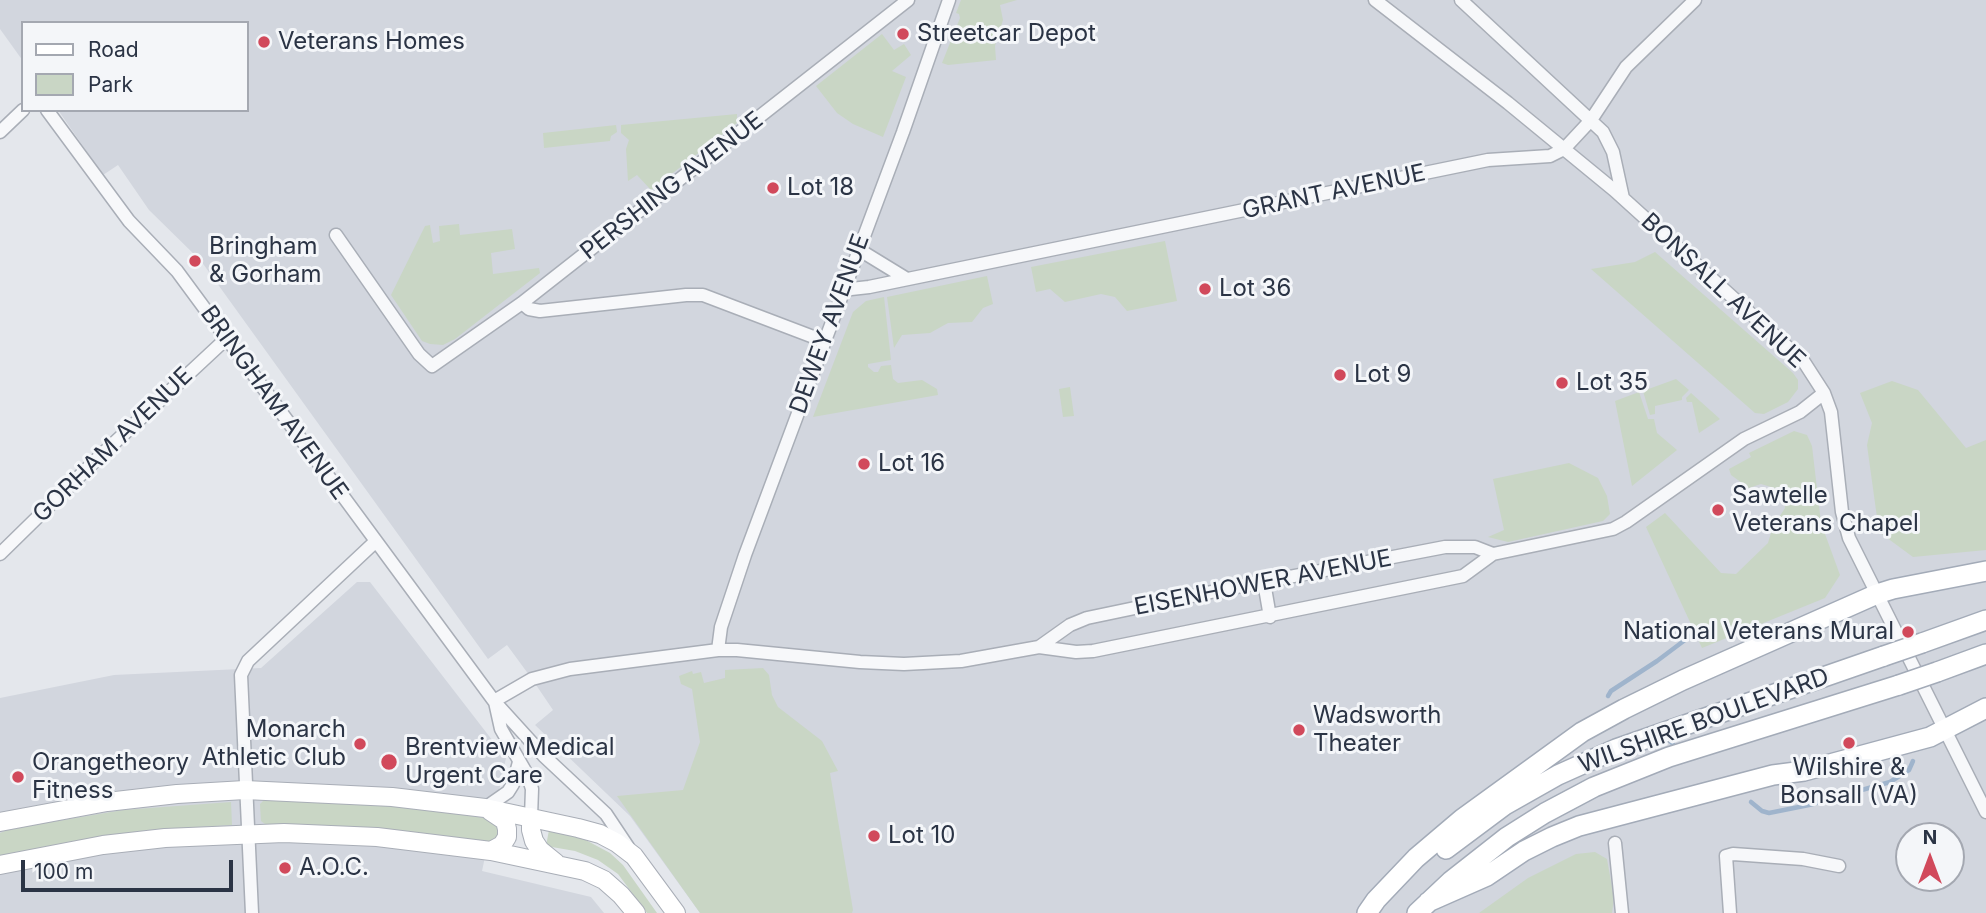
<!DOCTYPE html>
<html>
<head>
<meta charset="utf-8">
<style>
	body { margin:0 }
	#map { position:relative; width:1986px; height:913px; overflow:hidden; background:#e4e7ec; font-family:Inter,sans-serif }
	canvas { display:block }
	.legend { position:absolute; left:21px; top:21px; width:228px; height:91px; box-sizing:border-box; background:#f4f6f9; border:2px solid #a4a8b1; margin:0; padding:9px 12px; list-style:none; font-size:21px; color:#2b3445 }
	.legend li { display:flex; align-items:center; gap:14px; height:35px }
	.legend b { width:35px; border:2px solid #a4a8b1 }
	.north { position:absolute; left:1895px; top:822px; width:70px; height:70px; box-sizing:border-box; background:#f4f6f9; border:2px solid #a4a8b1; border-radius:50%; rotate:0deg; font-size:19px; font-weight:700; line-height:28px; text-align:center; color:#2b3445 }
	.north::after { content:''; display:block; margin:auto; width:24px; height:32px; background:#d1495b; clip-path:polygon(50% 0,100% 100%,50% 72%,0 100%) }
	.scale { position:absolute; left:21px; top:860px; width:212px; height:32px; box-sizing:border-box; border:4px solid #2b3445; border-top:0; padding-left:9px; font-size:21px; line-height:24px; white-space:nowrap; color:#2b3445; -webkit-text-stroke:5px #f4f6f9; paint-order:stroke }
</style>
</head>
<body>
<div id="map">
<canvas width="1986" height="913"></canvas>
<ul class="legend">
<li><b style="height:9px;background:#fff"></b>Road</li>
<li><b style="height:19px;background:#c9d6c5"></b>Park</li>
</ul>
<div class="north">N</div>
<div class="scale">100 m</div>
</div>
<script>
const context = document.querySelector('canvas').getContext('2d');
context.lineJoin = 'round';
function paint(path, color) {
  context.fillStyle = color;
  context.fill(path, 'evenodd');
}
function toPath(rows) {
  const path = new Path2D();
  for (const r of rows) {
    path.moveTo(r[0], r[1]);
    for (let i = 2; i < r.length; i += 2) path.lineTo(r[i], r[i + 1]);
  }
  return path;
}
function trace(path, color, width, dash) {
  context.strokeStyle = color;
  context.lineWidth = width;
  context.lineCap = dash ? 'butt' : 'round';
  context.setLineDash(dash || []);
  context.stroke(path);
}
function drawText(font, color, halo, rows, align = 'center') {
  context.font = font + ' Inter,sans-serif';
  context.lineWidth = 6;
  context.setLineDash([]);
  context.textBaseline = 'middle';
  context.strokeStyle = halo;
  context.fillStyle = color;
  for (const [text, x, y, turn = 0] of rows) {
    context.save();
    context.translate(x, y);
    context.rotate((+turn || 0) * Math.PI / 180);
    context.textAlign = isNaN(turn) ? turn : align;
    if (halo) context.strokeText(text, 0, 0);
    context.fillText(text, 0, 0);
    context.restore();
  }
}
paint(toPath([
	[0,0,1986,0,1986,913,700,913,630,816,535,725,553,710,532,679,507,645,488,659,201,261,149,210,118,165,103,175,58,110,247,110,247,23,23,23,23,61,0,29],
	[1909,836,1951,836,1951,878,1909,878],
	[357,582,370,582,506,758,482,871,591,897,604,913,0,913,0,698,114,675,261,668]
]), '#d2d6de');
paint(toPath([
	[961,0,1017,0,1000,5,1003,20,995,46,996,60,948,65,942,63,960,18,959,14,956,13],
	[882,34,894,50,904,44,911,55,892,71,906,77,883,137,853,124,837,113,816,86],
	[737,114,737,123,651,190,637,175,628,181,626,149,629,140,621,133,621,125],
	[616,125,617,132,611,136,610,141,544,148,543,133],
	[459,224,460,235,512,229,515,249,491,253,493,274,539,268,540,273,455,339,443,345,430,344,422,341,391,295,425,226,430,225,433,243,440,241,439,226],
	[1165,241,1177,301,1127,311,1115,297,1101,294,1065,302,1050,289,1036,292,1031,267],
	[1655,252,1793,373,1798,380,1798,389,1788,402,1764,414,1755,413,1591,269,1635,262],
	[987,276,993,304,983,308,972,322,948,323,930,333,902,335,894,348,887,297],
	[884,297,891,360,868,364,868,367,874,372,878,372,881,366,891,365,893,379,898,383,922,380,937,389,938,395,813,417,853,312,866,301],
	[1676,379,1689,390,1682,397,1682,400,1655,406,1655,414,1650,415,1643,391],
	[1892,381,1918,390,1966,448,1986,440,1986,550,1913,557,1879,532,1867,445,1872,423,1860,393],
	[1070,387,1074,416,1063,417,1059,389],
	[1639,392,1648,419,1654,419,1657,433,1677,450,1632,486,1615,401],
	[1691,393,1720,419,1699,433,1692,402,1687,402,1686,398],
	[1794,431,1807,435,1812,446,1821,523,1840,575,1825,598,1702,648,1646,527,1665,513,1721,573,1736,574,1768,543,1773,526,1770,523,1778,519,1785,508,1784,497,1778,489,1761,484,1749,488,1731,475,1729,469,1751,457,1749,453],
	[1569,463,1598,478,1607,496,1610,514,1603,521,1508,542,1488,537,1504,530,1493,479],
	[763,668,769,675,772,695,778,707,822,741,838,771,830,773,853,910,852,913,700,913,617,796,683,790,700,742,692,689,681,684,679,676,692,671,693,674,701,672,704,683,725,678,725,670],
	[264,800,335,802,415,808,492,819,497,821,502,834,491,844,393,830,265,824,261,821,260,804],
	[231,802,232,825,148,830,99,837,0,856,0,833,10,829,123,810],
	[549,830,582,838,610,853,623,865,657,913,647,913,618,874,598,860,575,851,546,846],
	[1595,852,1607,859,1614,898,1612,913,1479,913,1528,878,1576,854]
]), '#c9d6c5');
trace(toPath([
	[1608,696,1611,691,1657,661,1693,634],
	[1670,741,1673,744],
	[1751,802,1762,811,1769,813,1809,805,1890,782,1909,770,1913,761]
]), '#9fb4cc', 4.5);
const minor = toPath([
	[1375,0,1508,103,1614,190,1804,362,1824,393,1831,412,1842,512,1849,538,1986,812],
	[1461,0,1603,132,1613,152,1623,198],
	[47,110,129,221,177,271,494,701,544,756,606,814,628,847],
	[0,132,23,110],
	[336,235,419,354,432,366,522,303,908,0],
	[858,249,907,279],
	[842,290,869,287,1488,160,1550,156,1564,149,1591,120,1626,67,1695,0],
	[522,303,529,309,540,311,686,295,703,295,824,341],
	[0,554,98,458,227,338],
	[1264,582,1270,617],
	[1039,647,1070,625,1087,618,1216,591,1445,547,1475,547,1493,554],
	[718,650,721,627,745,555,903,132,949,0],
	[494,701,532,679,570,669,718,650,737,650,860,662,904,664,961,661,1039,647,1076,652,1093,651,1463,576,1493,554,1613,529,1626,522,1744,439,1800,412,1824,393],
	[495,702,501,729,528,776,532,789,531,817],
	[485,808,508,792,513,784,519,762],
	[1615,843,1622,913],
	[252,913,241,675,248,661,376,541],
	[1730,913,1726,856,1733,854,1803,859,1839,866]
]);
const secondary = toPath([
	[490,811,505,821,507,829,507,837,502,845,491,851],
	[531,817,531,830,534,841,540,850,556,863],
	[0,822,107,802,177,794,245,790,392,797,485,808,578,828,600,834,617,843,634,856,676,913],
	[0,865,103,845,165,838,284,833,377,837,491,851,585,871,604,880,621,895,636,913]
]);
const primary = toPath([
	[1922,643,1986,620],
	[1937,672,1986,654],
	[1446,849,1505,805,1558,775,1616,749,1884,656],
	[1428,902,1487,876,1524,851,1552,837,1579,826,1773,775,1804,771,1930,737,1986,708],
	[1367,913,1376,900,1416,858,1462,819,1582,732,1624,709,1683,680,1877,594,1893,589,1986,571],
	[1417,913,1451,881,1507,837,1545,813,1594,787,1669,757,1899,685]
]);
trace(minor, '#a9aeb7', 15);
trace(secondary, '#a9aeb7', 20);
trace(primary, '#a3abb8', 22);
trace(minor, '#f7f8fa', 12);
trace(secondary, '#fff', 18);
trace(primary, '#fff', 19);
const primaryBridge = toPath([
	[1884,656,1922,643],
	[1899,685,1937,672]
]);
trace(primaryBridge, '#a3abb8', 22, []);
trace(primaryBridge, '#fff', 19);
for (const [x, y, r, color] of [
	[903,34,7,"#d1495b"],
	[264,42,7,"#d1495b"],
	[773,188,7,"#d1495b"],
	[195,261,7,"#d1495b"],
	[1205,289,7,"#d1495b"],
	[1340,375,7,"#d1495b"],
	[1562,383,7,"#d1495b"],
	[864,464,7,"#d1495b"],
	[1718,510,7,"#d1495b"],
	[1908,632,7,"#d1495b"],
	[1299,730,7,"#d1495b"],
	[1849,743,7,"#d1495b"],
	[360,744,7,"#d1495b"],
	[389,762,9,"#d1495b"],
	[18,777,7,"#d1495b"],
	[874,836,7,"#d1495b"],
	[285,868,7,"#d1495b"]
]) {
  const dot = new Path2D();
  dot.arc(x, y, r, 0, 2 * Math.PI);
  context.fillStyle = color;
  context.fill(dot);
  trace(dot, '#f4f6f9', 2.5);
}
drawText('24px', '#2b3445', '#f4f6f9', [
	["Streetcar Depot",917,34],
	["Veterans Homes",278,42],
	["Lot 18",787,188],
	["Bringham",209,247],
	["& Gorham",209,275],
	["Lot 36",1219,289],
	["Lot 9",1354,375],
	["Lot 35",1576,383],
	["Lot 16",878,464],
	["Sawtelle",1732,496],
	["Veterans Chapel",1732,524],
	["National Veterans Mural",1894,632,"right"],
	["Wadsworth",1313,716],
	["Theater",1313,744],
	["Monarch",346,730,"right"],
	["Athletic Club",346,758,"right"],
	["Brentview Medical",405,748],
	["Urgent Care",405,776],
	["Orangetheory",32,763],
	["Fitness",32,791],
	["Wilshire &",1849,768,"center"],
	["Bonsall (VA)",1849,796,"center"],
	["Lot 10",888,836],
	["A.O.C.",299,868]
], 'left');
drawText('24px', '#2b3445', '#f4f6f9', [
	["PERSHING AVENUE",672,186,-38],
	["GRANT AVENUE",1334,192,-12],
	["BONSALL AVENUE",1723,291,43],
	["DEWEY AVENUE",830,324,-70],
	["BRINGHAM AVENUE",274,403,54],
	["GORHAM AVENUE",113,445,-44],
	["EISENHOWER AVENUE",1263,583,-11],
	["WILSHIRE BOULEVARD",1704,721,-20]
]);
</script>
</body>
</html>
